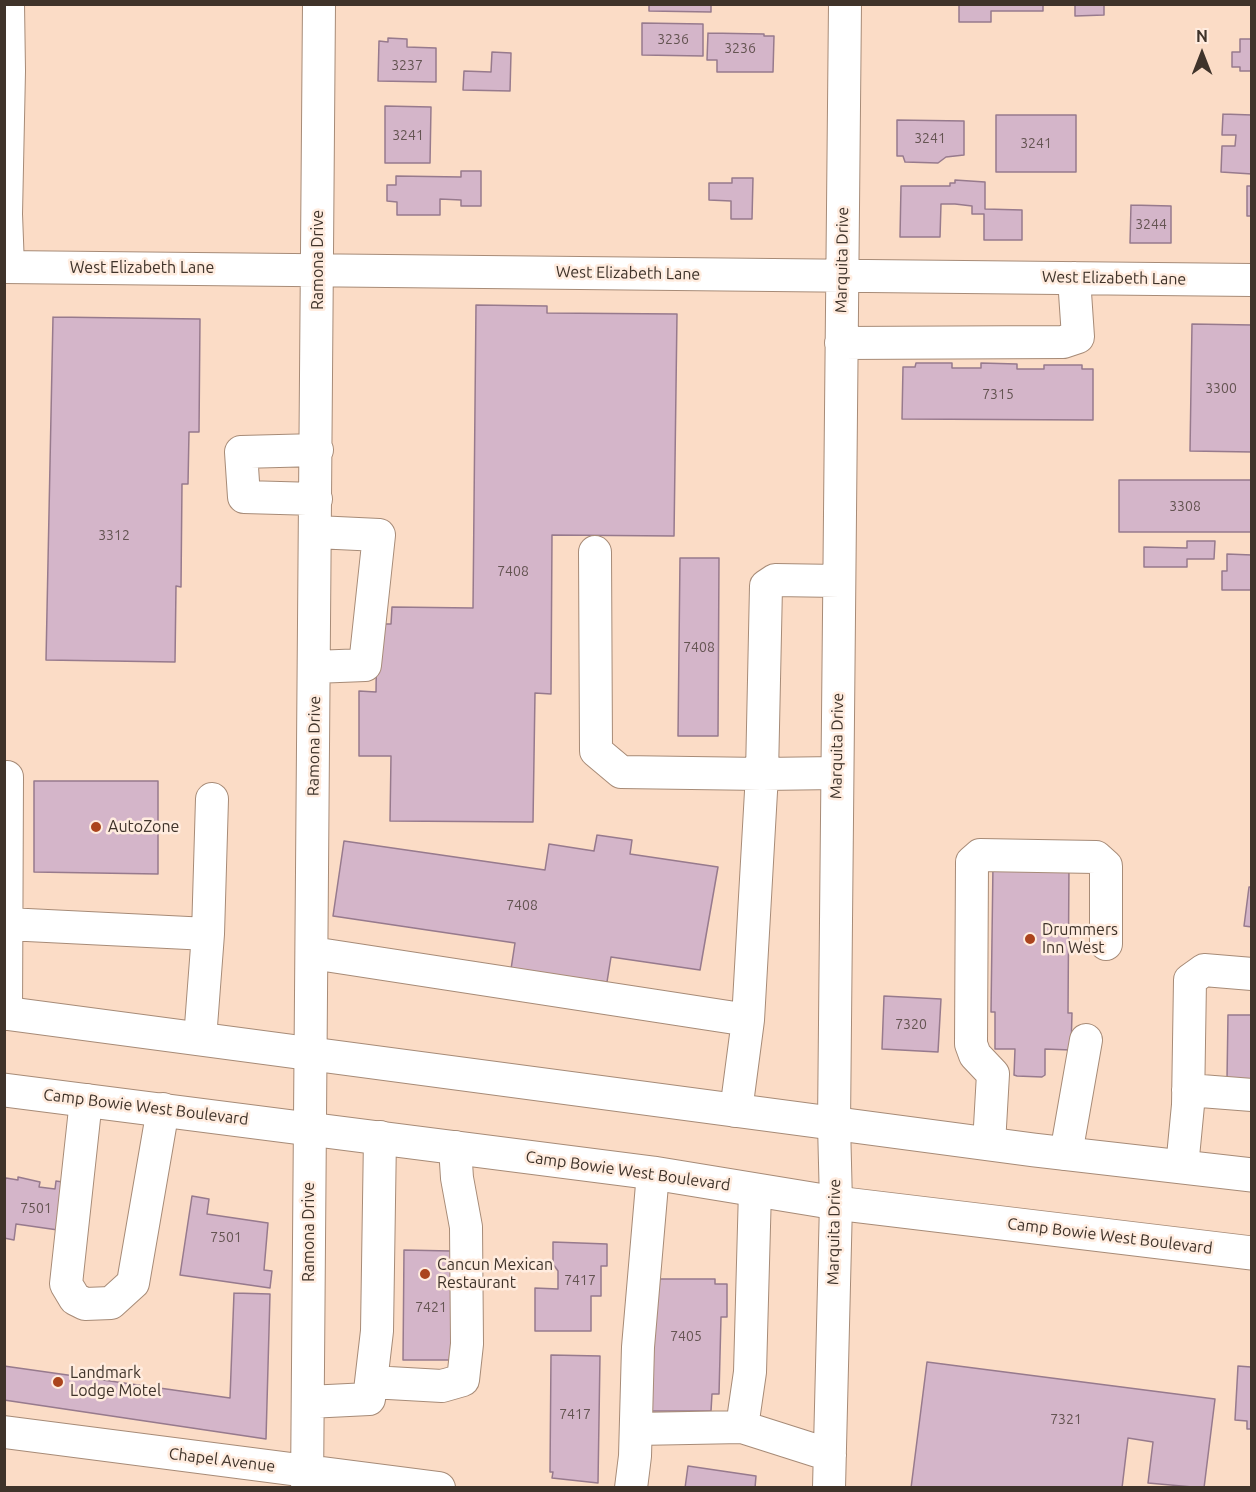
<!DOCTYPE html>
<html>
<head>
<meta charset="utf-8">
<style>
	body { margin:0 }
	#map { position:relative; width:1256px; height:1492px; overflow:hidden; background:#fbdcc6; font-family:Ubuntu,sans-serif }
	canvas { display:block }
	.frame { position:absolute; inset:0; border:6px solid #3f332a; pointer-events:none }
	.north { position:absolute; left:1172px; top:24px; width:60px; height:60px; -webkit-text-stroke:4px #ffecdf; paint-order:stroke; rotate:0deg; font-size:16px; font-weight:700; line-height:24px; text-align:center; color:#3f332a }
	.north::after { content:''; display:block; margin:auto; width:21px; height:27px; background:#3f332a; clip-path:polygon(50% 0,100% 100%,50% 72%,0 100%) }
</style>
</head>
<body>
<div id="map">
<canvas width="1256" height="1492"></canvas>
<div class="frame"></div>
<div class="north">N</div>
</div>
<script>
const context = document.querySelector('canvas').getContext('2d');
context.lineJoin = 'round';
function paint(path, color) {
  context.fillStyle = color;
  context.fill(path, 'evenodd');
}
function toPath(rows) {
  const path = new Path2D();
  for (const r of rows) {
    path.moveTo(r[0], r[1]);
    for (let i = 2; i < r.length; i += 2) path.lineTo(r[i], r[i + 1]);
  }
  return path;
}
function trace(path, color, width, dash) {
  context.strokeStyle = color;
  context.lineWidth = width;
  context.lineCap = dash ? 'butt' : 'round';
  context.setLineDash(dash || []);
  context.stroke(path);
}
function drawText(font, color, halo, rows, align = 'center') {
  context.font = font + ' Ubuntu,sans-serif';
  context.lineWidth = 5;
  context.setLineDash([]);
  context.textBaseline = 'middle';
  context.strokeStyle = halo;
  context.fillStyle = color;
  for (const [text, x, y, turn = 0] of rows) {
    context.save();
    context.translate(x, y);
    context.rotate((+turn || 0) * Math.PI / 180);
    context.textAlign = isNaN(turn) ? turn : align;
    if (halo) context.strokeText(text, 0, 0);
    context.fillText(text, 0, 0);
    context.restore();
  }
}
const building = toPath([
	[649,4,711,4,711,12,649,11,649,4],
	[959,4,1043,4,1043,11,991,11,991,22,959,22,959,4],
	[1075,4,1104,4,1104,15,1075,16,1075,4],
	[642,23,703,24,703,56,642,55,642,23],
	[708,33,764,34,764,36,774,36,773,72,717,72,717,60,707,60,708,33],
	[388,38,407,39,407,47,436,48,436,82,378,81,379,41,388,42,388,38],
	[1240,39,1252,39,1252,71,1240,71,1240,67,1232,67,1232,52,1240,52,1240,39],
	[492,52,511,53,510,91,463,90,464,71,491,72,492,52],
	[385,106,431,107,430,163,385,163,385,106],
	[1223,114,1252,115,1252,174,1221,172,1222,146,1235,146,1236,135,1222,135,1223,114],
	[996,115,1076,115,1076,172,996,172,996,115],
	[897,120,964,121,964,155,946,157,938,163,905,162,903,156,897,156,897,120],
	[461,171,481,171,481,206,461,206,461,200,440,199,440,215,397,215,397,202,387,201,387,185,396,185,396,176,461,177,461,171],
	[732,178,753,178,752,219,731,219,731,201,709,200,709,183,732,183,732,178],
	[955,180,985,182,985,209,1022,210,1022,240,984,240,984,214,972,214,972,206,955,204,941,204,940,237,900,237,901,186,950,186,950,183,955,183,955,180],
	[1247,186,1252,186,1252,216,1247,216,1247,186],
	[1131,205,1171,206,1171,243,1130,243,1131,205],
	[476,305,547,306,547,313,677,314,674,536,552,535,551,694,535,693,533,822,390,821,391,756,359,756,359,691,376,692,377,624,391,624,392,607,473,608,476,305],
	[53,317,200,319,199,432,189,432,188,484,182,484,181,587,176,586,175,662,46,660,53,317],
	[1192,324,1252,325,1252,452,1190,451,1192,324],
	[916,363,952,363,952,368,981,368,981,363,1017,364,1017,369,1044,369,1044,365,1082,365,1082,369,1093,369,1093,420,902,419,903,367,915,367,916,363],
	[1119,480,1252,480,1252,532,1119,532,1119,480],
	[1187,541,1215,541,1214,559,1187,559,1187,567,1144,567,1144,547,1187,548,1187,541],
	[1227,554,1252,555,1252,590,1222,590,1222,571,1227,571,1227,554],
	[680,558,719,558,718,736,678,736,680,558],
	[34,781,158,781,158,874,34,872,34,781],
	[597,835,632,840,630,854,718,867,700,970,611,957,607,982,511,969,515,943,333,916,344,841,545,870,549,844,594,851,597,835],
	[993,864,1069,864,1068,1013,1072,1013,1071,1050,1045,1049,1045,1075,1042,1077,1017,1076,1014,1075,1015,1049,995,1049,995,1012,991,1012,993,864],
	[1249,887,1252,887,1252,927,1244,926,1249,887],
	[884,996,941,999,938,1052,882,1049,884,996],
	[1228,1015,1252,1015,1252,1079,1227,1079,1228,1015],
	[18,1177,40,1182,39,1187,55,1189,56,1181,69,1183,65,1231,16,1224,14,1240,4,1238,4,1183,6,1178,18,1180,18,1177],
	[192,1196,209,1199,207,1214,268,1223,264,1270,272,1271,270,1288,180,1275,192,1196],
	[553,1242,607,1244,607,1266,601,1266,601,1296,591,1296,591,1331,535,1331,535,1288,558,1289,558,1271,553,1264,553,1242],
	[404,1250,451,1251,459,1360,403,1360,404,1250],
	[648,1279,715,1279,715,1284,727,1284,727,1317,721,1317,719,1394,712,1394,711,1411,651,1411,648,1279],
	[234,1293,270,1294,266,1439,4,1400,4,1366,230,1398,234,1293],
	[551,1355,600,1356,598,1483,552,1478,553,1472,550,1472,551,1355],
	[1251,1358,1252,1358,1252,1429,1247,1429,1247,1421,1235,1420,1238,1366,1251,1367,1251,1358],
	[927,1362,1215,1399,1204,1488,1148,1483,1153,1442,1128,1438,1122,1488,911,1488,927,1362],
	[688,1466,756,1476,755,1488,685,1488,688,1466]
]);
paint(building, '#d4b5c9');
trace(building, '#977a8d', 1.5);
const minor = toPath([
	[4,71,9,71,8,4],
	[4,267,1252,280],
	[8,267,6,214,9,71],
	[841,343,1063,342,1078,337,1074,278],
	[316,499,244,497,241,452,317,450],
	[595,552,596,751,621,772,762,774,766,586,775,580,839,581],
	[314,667,365,665,379,535,316,532],
	[7,924,208,934,212,799],
	[312,953,748,1020,736,1111],
	[6,1014,7,777],
	[748,1020,762,774,837,773],
	[200,1039,208,934],
	[1188,1090,1252,1095],
	[86,1100,66,1284,75,1299,85,1304,111,1303,133,1283,163,1109],
	[989,1144,993,1074,975,1055,971,1044,972,862,980,855,1096,857,1106,866,1106,944],
	[1066,1154,1086,1040],
	[1182,1167,1188,1105,1190,980,1204,970,1252,974],
	[371,1382,442,1386,463,1380,467,1344,466,1227,457,1178,455,1147],
	[308,1402,369,1399,377,1331,380,1137],
	[742,1427,830,1455],
	[636,1429,742,1427,750,1372,755,1190],
	[4,1432,439,1488],
	[307,1488,319,4],
	[631,1488,635,1456,638,1347,653,1173],
	[829,1488,836,1203,834,1124,845,4]
]);
const major = toPath([
	[4,1013,1034,1150,1252,1175],
	[4,1090,653,1173,836,1203,1252,1253]
]);
trace(minor, '#a78b77', 34);
trace(major, '#a78b77', 35);
trace(minor, '#fff', 32);
trace(major, '#fff', 33);
for (const [x, y, r, color] of [
	[96,827,6,"#ab441d"],
	[1030,939,6,"#ab441d"],
	[425,1274,6,"#ab441d"],
	[58,1382,6,"#ab441d"]
]) {
  const dot = new Path2D();
  dot.arc(x, y, r, 0, 2 * Math.PI);
  context.fillStyle = color;
  context.fill(dot);
  trace(dot, '#ffecdf', 2);
}
drawText('14px', '#645452', null, [
	["3236",673,39],
	["3236",740,48],
	["3237",407,65],
	["3241",408,135],
	["3241",930,138],
	["3241",1036,143],
	["3244",1151,224],
	["3300",1221,388],
	["7315",998,394],
	["3308",1185,506],
	["3312",114,535],
	["7408",513,571],
	["7408",699,647],
	["7408",522,905],
	["7320",911,1024],
	["7501",36,1208],
	["7501",226,1237],
	["7417",580,1280],
	["7421",431,1307],
	["7405",686,1336],
	["7417",575,1414],
	["7321",1066,1419]
]);
drawText('16px', '#3f332a', '#ffecdf', [
	["Ramona Drive",318,260,-90],
	["Marquita Drive",842,260,-89],
	["West Elizabeth Lane",142,268],
	["West Elizabeth Lane",628,273,1],
	["West Elizabeth Lane",1114,278,1],
	["Ramona Drive",314,746,-89],
	["Marquita Drive",837,746,-89],
	["Camp Bowie West Boulevard",146,1107,7],
	["Camp Bowie West Boulevard",628,1171,8],
	["Ramona Drive",309,1232,-90],
	["Marquita Drive",834,1232,-89],
	["Camp Bowie West Boulevard",1110,1236,7],
	["Chapel Avenue",222,1460,7]
]);
drawText('16px', '#3f332a', '#ffecdf', [
	["AutoZone",108,827],
	["Drummers",1042,930],
	["Inn West",1042,948],
	["Cancun Mexican",437,1265],
	["Restaurant",437,1283],
	["Landmark",70,1373],
	["Lodge Motel",70,1391]
], 'left');
</script>
</body>
</html>
